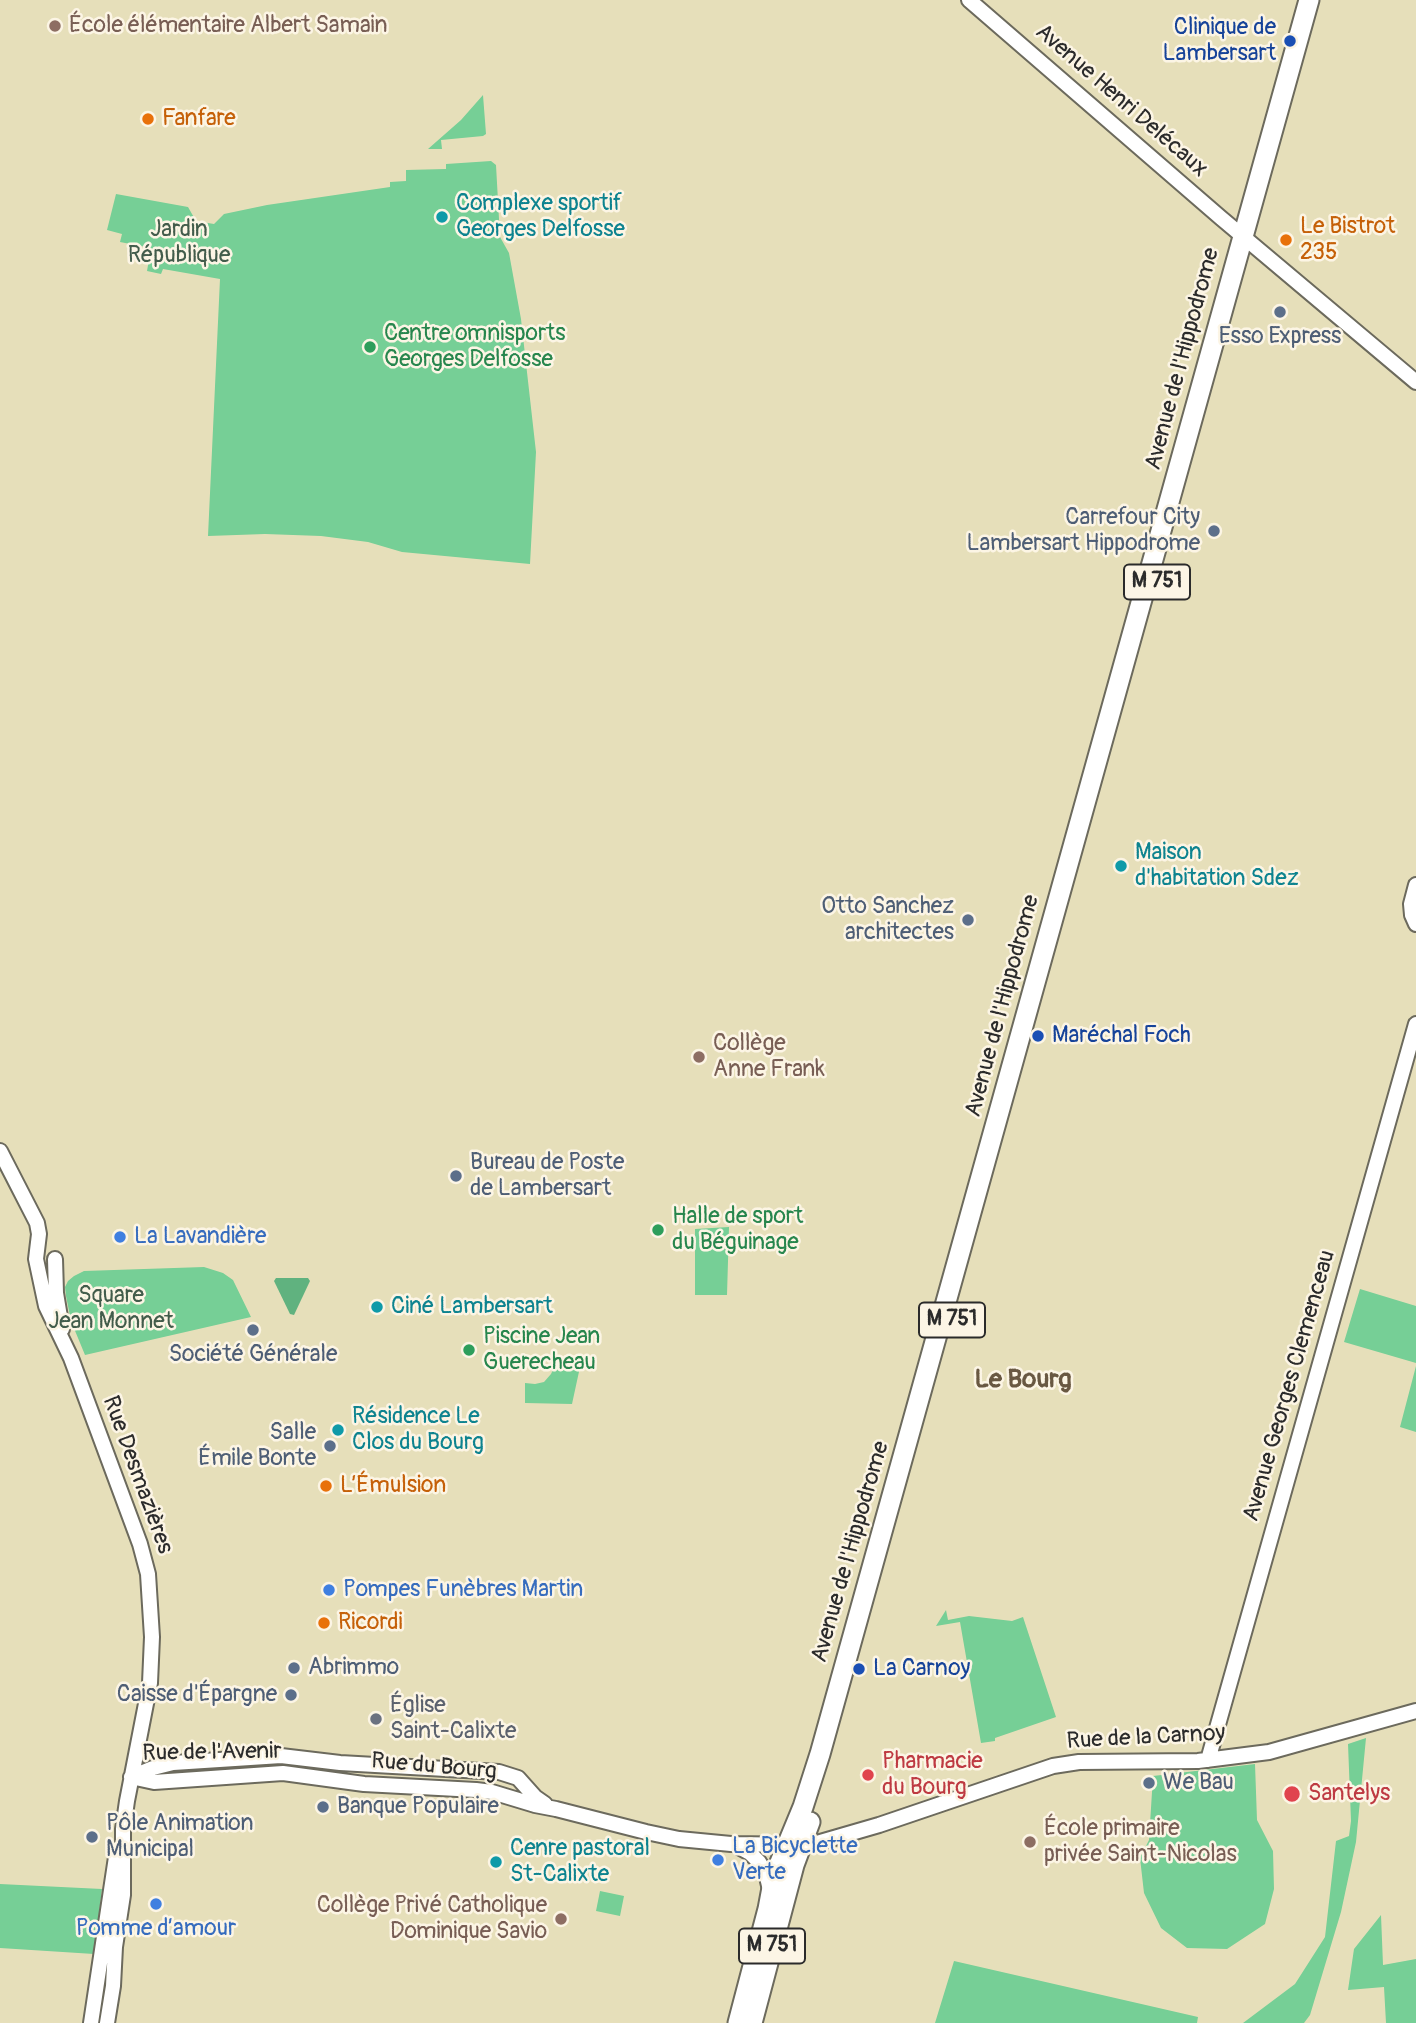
<!DOCTYPE html>
<html>
<head>
<meta charset="utf-8">
<style>
	body { margin:0 }
	canvas { display:block; background:#e6dfba }
</style>
</head>
<body>
<canvas width="1416" height="2023"></canvas>
<script>
const context = document.querySelector('canvas').getContext('2d');
context.lineJoin = 'round';
function paint(path, color) {
  context.fillStyle = color;
  context.fill(path, 'evenodd');
}
function toPath(rows) {
  const path = new Path2D();
  for (const r of rows) {
    path.moveTo(r[0], r[1]);
    for (let i = 2; i < r.length; i += 2) path.lineTo(r[i], r[i + 1]);
  }
  return path;
}
function trace(path, color, width, dash) {
  context.strokeStyle = color;
  context.lineWidth = width;
  context.lineCap = dash ? 'butt' : 'round';
  context.setLineDash(dash || []);
  context.stroke(path);
}
function drawText(font, color, halo, rows, align = 'center') {
  context.font = font + ' Pangolin,sans-serif';
  context.lineWidth = 5;
  context.setLineDash([]);
  context.textBaseline = 'middle';
  context.strokeStyle = halo;
  context.fillStyle = color;
  for (const [text, x, y, turn = 0] of rows) {
    context.save();
    context.translate(x, y);
    context.rotate((+turn || 0) * Math.PI / 180);
    context.textAlign = isNaN(turn) ? turn : align;
    if (halo) context.strokeText(text, 0, 0);
    context.fillText(text, 0, 0);
    context.restore();
  }
}
paint(toPath([
	[483,95,486,134,483,136,441,140,442,149,428,149,461,120],
	[491,161,496,165,500,237,509,253,521,319,536,452,530,564,402,552,368,542,321,536,265,534,208,536,220,279,163,269,161,274,147,271,151,248,120,242,122,234,107,230,116,194,188,207,196,221,214,224,224,214,267,205,390,187,390,182,406,181,406,170,446,169,446,164],
	[729,1227,727,1295,695,1295,695,1229],
	[204,1267,223,1273,233,1280,251,1317,85,1355,71,1321,66,1296,65,1287,68,1281,74,1276,84,1271],
	[1360,1289,1416,1306,1416,1363,1344,1342],
	[557,1361,580,1367,572,1404,525,1403,525,1383,535,1384,544,1382,551,1374],
	[1416,1366,1416,1432,1400,1427],
	[946,1610,948,1620,969,1616,1012,1621,1023,1617,1056,1717,995,1738,995,1741,981,1743,960,1622,936,1626],
	[1366,1738,1356,1842,1341,1912,1310,2015,1304,2023,1243,2023,1295,1984,1325,1937,1336,1841,1349,1836,1351,1821,1348,1744],
	[1255,1764,1257,1820,1273,1851,1274,1889,1265,1924,1227,1949,1187,1948,1161,1928,1144,1893,1140,1858,1149,1840,1153,1776],
	[0,1884,102,1889,94,1954,0,1948],
	[600,1891,624,1896,620,1916,596,1911],
	[1381,1915,1383,1965,1416,1959,1416,2023,1386,2023,1384,1987,1348,1990,1354,1949],
	[954,1961,1198,2017,1197,2023,935,2023]
]), '#76cf96');
paint(toPath([
	[276,1278,308,1278,310,1281,294,1315,290,1314,274,1281]
]), '#60b27f');
const minor = toPath([
	[969,0,1221,218,1416,382],
	[1416,885,1411,904,1412,915,1416,924],
	[0,1151,37,1223,39,1234,36,1259,46,1306,71,1358,140,1544,148,1574,152,1637,150,1683,127,1801,123,1829,123,1895,115,1947,113,1986,107,2023],
	[55,1259,56,1293,62,1329],
	[1208,1760,1416,1024],
	[131,1777,154,1782,283,1773,364,1784,476,1790,492,1792,535,1805,556,1809,646,1832,679,1839,731,1844,810,1845,879,1825,1053,1766,1079,1762,1198,1761,1269,1752,1416,1711],
	[131,1777,153,1768,173,1763,281,1756,340,1763,499,1772,518,1778,535,1797,545,1804],
	[739,1847,750,1853,759,1862,766,1873,770,1890],
	[91,2023,116,1857]
]);
const major = toPath([
	[738,2023,768,1909,774,1877,803,1807,820,1754,1309,0],
	[752,2023,794,1865,810,1822]
]);
trace(minor, '#6c6a5d', 18);
trace(major, '#6c6a5d', 23);
trace(minor, '#fff', 14);
trace(major, '#fff', 19);
for (const [x, y, r, color] of [
	[55,26,7,"#8d6e63"],
	[1290,41,7,"#1a4fb4"],
	[148,119,7,"#e8710a"],
	[442,217,7,"#0f9aa8"],
	[1286,240,7,"#e8710a"],
	[1280,312,7,"#5c6f8a"],
	[370,347,7,"#2e9e5b"],
	[1214,531,7,"#5c6f8a"],
	[1121,866,7,"#0f9aa8"],
	[968,920,7,"#5c6f8a"],
	[1038,1036,7,"#1a4fb4"],
	[699,1057,7,"#8d6e63"],
	[456,1176,7,"#5c6f8a"],
	[658,1230,7,"#2e9e5b"],
	[120,1237,7,"#3f7fe0"],
	[377,1307,7,"#0f9aa8"],
	[253,1330,7,"#5c6f8a"],
	[469,1350,7,"#2e9e5b"],
	[338,1430,7,"#0f9aa8"],
	[330,1446,7,"#5c6f8a"],
	[326,1486,7,"#e8710a"],
	[329,1590,7,"#3f7fe0"],
	[324,1623,7,"#e8710a"],
	[294,1668,7,"#5c6f8a"],
	[859,1669,7,"#1a4fb4"],
	[291,1695,7,"#5c6f8a"],
	[376,1719,7,"#6b7280"],
	[868,1775,7,"#e0444e"],
	[1149,1783,7,"#5c6f8a"],
	[1292,1794,9,"#e0444e"],
	[323,1807,7,"#5c6f8a"],
	[92,1837,7,"#5c6f8a"],
	[1030,1842,7,"#8d6e63"],
	[718,1860,7,"#3f7fe0"],
	[496,1862,7,"#0f9aa8"],
	[156,1904,7,"#3f7fe0"],
	[561,1919,7,"#8d6e63"]
]) {
  const dot = new Path2D();
  dot.arc(x, y, r, 0, 2 * Math.PI);
  context.fillStyle = color;
  context.fill(dot);
  trace(dot, '#fcf5e5', 2.5);
}
for (const [x, y, w] of [
	[1157,582,66],
	[952,1320,66],
	[772,1946,66]
]) {
  const box = new Path2D();
  box.roundRect(x - w / 2, y - 17.5, w, 35, 5);
  context.fillStyle = '#fcf5e5';
  context.fill(box);
  trace(box, '#2b2b2b', 2);
}
drawText('bold 21px', '#2b2b2b', null, [
	["M 751",1157,582],
	["M 751",952,1320],
	["M 751",772,1946]
]);
drawText('23px', '#785e54', '#fcf5e5', [
	["École élémentaire Albert Samain",69,26],
	["Collège",713,1044],
	["Anne Frank",713,1070],
	["École primaire",1044,1829],
	["privée Saint-Nicolas",1044,1855],
	["Collège Privé Catholique",547,1906,"right"],
	["Dominique Savio",547,1932,"right"]
], 'left');
drawText('23px', '#164399', '#fcf5e5', [
	["Clinique de",1276,28,"right"],
	["Lambersart",1276,54,"right"],
	["Maréchal Foch",1052,1036],
	["La Carnoy",873,1669]
], 'left');
drawText('23px', '#2b2b2b', '#fcf5e5', [
	["Avenue Henri Delécaux",1121,101,41],
	["Avenue de l'Hippodrome",1183,359,-75],
	["Avenue de l'Hippodrome",1003,1006,-75],
	["Avenue Georges Clemenceau",1290,1386,-74],
	["Rue Desmazières",137,1475,70],
	["Avenue de l'Hippodrome",851,1552,-74],
	["Rue de la Carnoy",1146,1738,-3],
	["Rue de l'Avenir",212,1753,-1],
	["Rue du Bourg",434,1767,5]
]);
drawText('23px', '#c56008', '#fcf5e5', [
	["Fanfare",162,119],
	["Le Bistrot",1300,227],
	["235",1300,253],
	["L’Émulsion",340,1486],
	["Ricordi",338,1623]
], 'left');
drawText('23px', '#0d838f', '#fcf5e5', [
	["Complexe sportif",456,204],
	["Georges Delfosse",456,230],
	["Maison",1135,853],
	["d'habitation Sdez",1135,879],
	["Ciné Lambersart",391,1307],
	["Résidence Le",352,1417],
	["Clos du Bourg",352,1443],
	["Cenre pastoral",510,1849],
	["St-Calixte",510,1875]
], 'left');
drawText('23px', '#425c4b', '#fcf5e5', [
	["Jardin",179,230],
	["République",179,256],
	["Square",111,1296],
	["Jean Monnet",111,1322]
]);
drawText('23px', '#27864d', '#fcf5e5', [
	["Centre omnisports",384,334],
	["Georges Delfosse",384,360],
	["Halle de sport",672,1217],
	["du Béguinage",672,1243],
	["Piscine Jean",483,1337],
	["Guerecheau",483,1363]
], 'left');
drawText('23px', '#4e5e75', '#fcf5e5', [
	["Esso Express",1280,337,"center"],
	["Carrefour City",1200,518,"right"],
	["Lambersart Hippodrome",1200,544,"right"],
	["Otto Sanchez",954,907,"right"],
	["architectes",954,933,"right"],
	["Bureau de Poste",470,1163],
	["de Lambersart",470,1189],
	["Société Générale",253,1355,"center"],
	["Salle",316,1433,"right"],
	["Émile Bonte",316,1459,"right"],
	["Abrimmo",308,1668],
	["Caisse d'Épargne",277,1695,"right"],
	["We Bau",1163,1783],
	["Banque Populaire",337,1807],
	["Pôle Animation",106,1824],
	["Municipal",106,1850]
], 'left');
drawText('23px', '#366cbe', '#fcf5e5', [
	["La Lavandière",134,1237],
	["Pompes Funèbres Martin",343,1590],
	["La Bicyclette",732,1847],
	["Verte",732,1873],
	["Pomme d’amour",156,1929,"center"]
], 'left');
drawText('23px', '#5b616d', '#fcf5e5', [
	["Église",390,1706],
	["Saint-Calixte",390,1732]
], 'left');
drawText('23px', '#be3a42', '#fcf5e5', [
	["Pharmacie",882,1762],
	["du Bourg",882,1788],
	["Santelys",1308,1794]
], 'left');
drawText('bold 26px', '#695842', '#fcf5e5', [
	["Le Bourg",1023,1380]
]);
</script>
</body>
</html>
